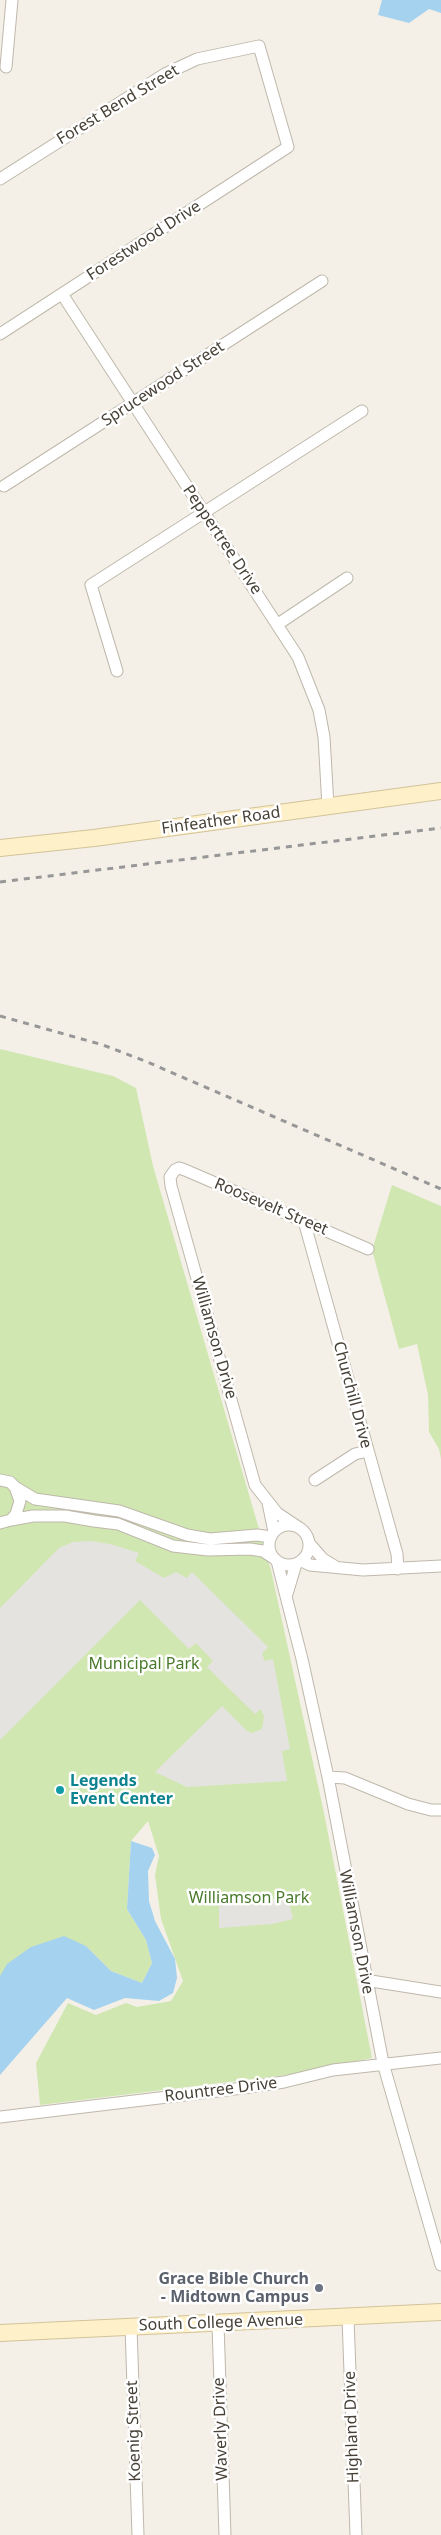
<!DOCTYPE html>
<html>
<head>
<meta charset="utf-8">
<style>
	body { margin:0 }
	canvas { display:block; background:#f4f0e8 }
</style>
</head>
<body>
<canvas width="441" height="2535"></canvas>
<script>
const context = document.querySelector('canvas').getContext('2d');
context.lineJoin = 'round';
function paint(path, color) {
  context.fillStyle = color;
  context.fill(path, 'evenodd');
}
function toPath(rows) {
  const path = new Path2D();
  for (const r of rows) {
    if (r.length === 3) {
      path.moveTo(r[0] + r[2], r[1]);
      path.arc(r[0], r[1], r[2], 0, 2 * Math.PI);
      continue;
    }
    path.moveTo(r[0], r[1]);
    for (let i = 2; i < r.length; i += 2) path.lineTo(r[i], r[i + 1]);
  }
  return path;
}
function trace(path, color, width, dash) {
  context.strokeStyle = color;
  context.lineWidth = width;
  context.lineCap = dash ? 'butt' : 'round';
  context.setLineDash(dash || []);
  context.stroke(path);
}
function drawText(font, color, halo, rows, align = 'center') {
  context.font = font + ' "Noto Sans",sans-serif';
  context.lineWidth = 5;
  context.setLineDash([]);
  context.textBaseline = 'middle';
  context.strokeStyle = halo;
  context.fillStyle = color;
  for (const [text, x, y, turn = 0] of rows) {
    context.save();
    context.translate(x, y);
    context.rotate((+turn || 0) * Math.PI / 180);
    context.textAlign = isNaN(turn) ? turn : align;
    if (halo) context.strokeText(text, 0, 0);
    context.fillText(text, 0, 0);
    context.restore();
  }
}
paint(toPath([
	[0,1049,113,1076,136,1088,153,1166,271,1570,324,1813,372,2058,286,2075,40,2105,36,2063,68,2003,96,2015,126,2003,137,2007,171,2001,183,1981,161,1919,155,1875,159,1856,148,1821,131,1841,127,1909,146,1940,152,1963,142,1983,111,1971,86,1946,0,1976],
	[392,1185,441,1206,441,1459,439,1449,429,1432,428,1395,417,1344,399,1349,372,1250]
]), '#d0e7b1');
paint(toPath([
	[91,1541,110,1544,139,1553,135,1561,164,1578,176,1572,187,1578,192,1572,268,1647,262,1654,265,1661,273,1659,290,1749,282,1751,287,1781,187,1787,155,1772,222,1706,247,1731,252,1733,262,1729,264,1716,261,1709,255,1714,207,1667,213,1661,196,1643,189,1649,140,1600,0,1740,0,1608,59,1548,73,1542],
	[288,1898,293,1919,272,1924,219,1928,219,1902]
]), '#e5e3e0');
paint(toPath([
	[382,0,441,0,441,13,429,9,409,23,378,15],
	[131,1841,152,1848,155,1855,148,1871,149,1901,155,1921,175,1959,177,1978,173,1993,159,2001,125,1998,94,2010,67,1998,0,2075,0,1976,7,1964,31,1947,64,1936,86,1946,111,1971,142,1983,152,1963,146,1940,127,1909]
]), '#a5d2ef');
const street = toPath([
	[6,67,12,0],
	[0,179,165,74,197,59,259,46,288,147,0,334],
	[62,294,298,657,319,710,324,737,328,806],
	[4,486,322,281],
	[278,624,347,578],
	[117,671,91,585,362,411],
	[304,1221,397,1554,398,1569],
	[0,1480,10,1482,15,1487,20,1501,16,1514,11,1520,0,1523],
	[315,1480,355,1454,367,1451],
	[15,1487,35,1499,119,1511,187,1535,210,1539,257,1535,271,1537],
	[268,1503,274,1532],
	[11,1520,33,1516,65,1516,94,1521,118,1524,173,1546,208,1550,250,1549,263,1551,272,1557],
	[289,1545,20],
	[298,1527,277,1513,255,1485,171,1186,170,1177,175,1170,179,1168,185,1170,368,1249],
	[309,1543,323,1559,336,1567],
	[277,1561,302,1659,328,1777,383,2063,441,2265],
	[302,1561,310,1565,363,1570,441,1566],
	[287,1594,296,1564],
	[328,1777,345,1778,408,1804,431,1810,441,1810],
	[365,1980,441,1992],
	[0,2117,243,2088,284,2082,333,2070,441,2058],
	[348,2318,356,2535],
	[218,2324,225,2535],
	[131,2327,138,2535]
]);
const secondary = toPath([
	[0,848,94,838,441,791],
	[0,2333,441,2312]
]);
trace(street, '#bfb8ab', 13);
trace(secondary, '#d3c399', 18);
trace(street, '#fff', 11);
trace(secondary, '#fef0c8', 16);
trace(toPath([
	[0,882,441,828],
	[0,1016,103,1045,145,1061,441,1189]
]), '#979797', 3, [6, 6]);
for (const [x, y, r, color] of [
	[60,1790,5,"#0f9aa8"],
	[319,2288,5,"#6b7280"]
]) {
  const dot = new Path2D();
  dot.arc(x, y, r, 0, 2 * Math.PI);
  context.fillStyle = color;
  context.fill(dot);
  trace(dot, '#fff', 2);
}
drawText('16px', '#474137', '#fff', [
	["Forest Bend Street",118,105,-31],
	["Forestwood Drive",144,241,-33],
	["Sprucewood Street",163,384,-33],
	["Peppertree Drive",222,540,56],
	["Finfeather Road",221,821,-8],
	["Roosevelt Street",271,1207,23],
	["Williamson Drive",214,1338,74],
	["Churchill Drive",352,1395,75],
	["Williamson Drive",356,1932,79],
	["Rountree Drive",221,2090,-7],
	["South College Avenue",221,2323,-2],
	["Highland Drive",352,2427,-92],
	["Waverly Drive",221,2429,-92],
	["Koenig Street",134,2431,-92]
]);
drawText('16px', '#49792a', '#fff', [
	["Municipal Park",144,1664],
	["Williamson Park",249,1898]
]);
drawText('bold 16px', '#0d838f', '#fff', [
	["Legends",70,1781],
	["Event Center",70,1799]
], 'left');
drawText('bold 16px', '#5b616d', '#fff', [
	["Grace Bible Church",309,2279],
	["- Midtown Campus",309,2297]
], 'right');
</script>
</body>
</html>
